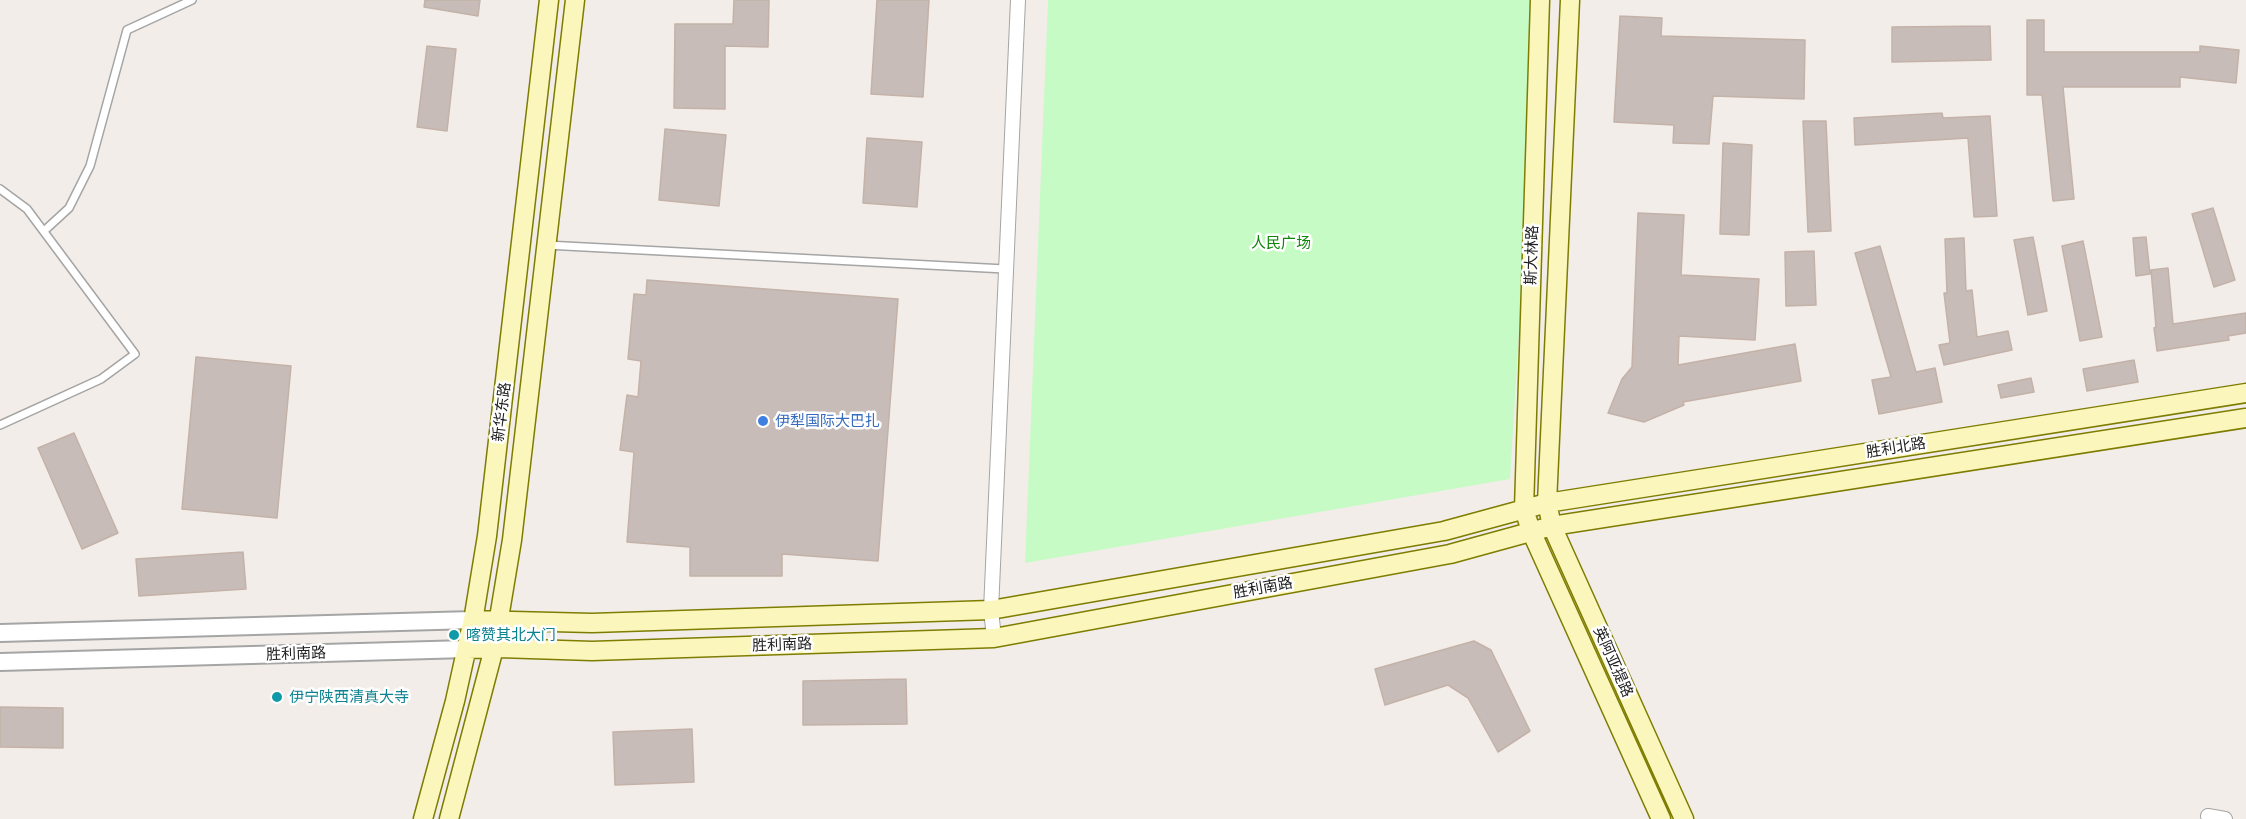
<!DOCTYPE html>
<html>
<head>
<meta charset="utf-8">
<style>
	body { margin:0 }
	canvas { display:block; background:#f2ede8 }
</style>
</head>
<body>
<canvas width="2246" height="819"></canvas>
<script>
const context = document.querySelector('canvas').getContext('2d');
context.lineJoin = 'round';
function paint(path, color) {
  context.fillStyle = color;
  context.fill(path, 'evenodd');
}
function toPath(rows) {
  const path = new Path2D();
  for (const r of rows) {
    path.moveTo(r[0], r[1]);
    for (let i = 2; i < r.length; i += 2) path.lineTo(r[i], r[i + 1]);
  }
  return path;
}
function trace(path, color, width, dash) {
  context.strokeStyle = color;
  context.lineWidth = width;
  context.lineCap = dash ? 'butt' : 'round';
  context.setLineDash(dash || []);
  context.stroke(path);
}
function drawText(font, color, halo, rows, align = 'center') {
  context.font = font + ' Inter,"Noto Sans SC",sans-serif';
  context.lineWidth = 5;
  context.setLineDash([]);
  context.textBaseline = 'middle';
  context.strokeStyle = halo;
  context.fillStyle = color;
  for (const [text, x, y, turn = 0] of rows) {
    context.save();
    context.translate(x, y);
    context.rotate((+turn || 0) * Math.PI / 180);
    context.textAlign = isNaN(turn) ? turn : align;
    if (halo) context.strokeText(text, 0, 0);
    context.fillText(text, 0, 0);
    context.restore();
  }
}
paint(toPath([
	[1048,0,1539,0,1510,479,1025,563]
]), '#c7fbc5');
const building = toPath([
	[425,0,480,0,478,16,424,7,425,0],
	[734,0,769,0,768,47,725,46,725,109,674,108,675,24,733,24,734,0],
	[877,0,929,0,923,97,871,94,877,0],
	[1620,16,1662,18,1661,36,1805,40,1804,99,1713,96,1709,144,1673,143,1674,125,1614,122,1620,16],
	[2027,20,2044,20,2044,52,2200,52,2200,46,2239,50,2236,83,2180,77,2180,87,2063,87,2074,199,2053,201,2042,95,2027,95,2027,20],
	[1990,26,1991,60,1892,62,1892,27,1990,26],
	[427,46,456,49,447,131,417,127,427,46],
	[1942,113,1943,118,1990,116,1997,216,1974,217,1968,138,1855,145,1854,118,1942,113],
	[1803,121,1826,121,1831,231,1808,232,1803,121],
	[665,129,726,135,719,206,659,200,665,129],
	[867,138,922,142,917,207,863,203,867,138],
	[1723,143,1752,145,1749,235,1720,234,1723,143],
	[2213,208,2235,280,2214,287,2192,214,2213,208],
	[1638,213,1684,215,1681,275,1759,279,1755,340,1679,336,1678,365,1795,344,1801,381,1683,402,1684,405,1644,422,1608,413,1622,379,1632,367,1638,213],
	[2033,237,2047,311,2028,315,2014,240,2033,237],
	[2146,237,2150,274,2136,276,2133,238,2146,237],
	[1964,238,1966,291,1972,290,1977,337,2008,331,2012,350,1944,365,1939,345,1950,343,1944,293,1947,293,1945,239,1964,238],
	[2083,241,2102,337,2080,341,2062,246,2083,241],
	[1880,246,1916,372,1935,368,1942,402,1879,414,1872,380,1891,377,1855,253,1880,246],
	[1814,251,1816,305,1786,306,1785,252,1814,251],
	[2168,268,2173,324,2246,313,2246,333,2228,336,2229,340,2157,351,2154,328,2156,327,2151,270,2168,268],
	[647,280,898,299,878,561,782,554,782,576,690,576,690,547,627,542,634,452,620,450,627,395,638,397,641,361,628,359,634,294,646,295,647,280],
	[196,357,291,366,277,518,182,509,196,357],
	[2134,360,2138,382,2087,391,2083,369,2134,360],
	[2031,378,2034,392,2001,398,1998,385,2031,378],
	[74,433,118,533,82,549,38,448,74,433],
	[243,552,246,589,139,596,136,559,243,552],
	[1474,641,1491,650,1530,731,1498,752,1468,698,1448,685,1385,705,1375,669,1474,641],
	[906,679,907,724,803,725,803,681,906,679],
	[0,707,63,708,63,748,0,747,0,707],
	[692,729,694,782,615,785,613,732,692,729]
]);
paint(building, '#c7bcb7');
trace(building, '#c4b2a9', 1.5);
const service = toPath([
	[0,189,27,209,135,354,101,379,0,425],
	[44,231,69,208,90,166,127,30,192,0],
	[546,245,1005,269]
]);
const minor = toPath([
	[994,638,991,610,1018,0],
	[2208,816,2225,819]
]);
const tertiary = toPath([
	[0,633,473,620],
	[0,662,467,649]
]);
const secondary = toPath([
	[1540,0,1524,509,1531,531,1661,819],
	[1570,0,1547,503,1552,526,1684,819],
	[473,620,592,623,991,610,1444,531,1547,503,2246,393],
	[467,649,499,648,592,651,994,638,1450,554,1552,526,2246,418],
	[423,819,455,701,474,615,487,536,549,0],
	[449,819,494,648,512,540,575,0]
]);
trace(service, '#a5a5a5', 10);
trace(minor, '#a5a5a5', 16);
trace(tertiary, '#a5a5a5', 20);
trace(secondary, '#7e7d02', 21);
trace(service, '#fff', 7);
trace(minor, '#fff', 14);
trace(tertiary, '#fff', 16);
trace(secondary, '#fbf7bc', 18);
for (const [x, y, r, color] of [
	[763,421,6,"#3f7fe0"],
	[454,635,6,"#0f9aa8"],
	[277,697,6,"#0f9aa8"]
]) {
  const dot = new Path2D();
  dot.arc(x, y, r, 0, 2 * Math.PI);
  context.fillStyle = color;
  context.fill(dot);
  trace(dot, '#fff', 2);
}
drawText('15px', '#0d8609', '#fff', [
	["人民广场",1281,243]
]);
drawText('15px', '#212121', '#fff', [
	["斯大林路",1532,255,-88],
	["新华东路",502,412,-83],
	["胜利北路",1896,448,-9],
	["胜利南路",1263,588,-10],
	["胜利南路",782,645,-2],
	["胜利南路",296,654,-2],
	["英阿亚提路",1613,662,66]
]);
drawText('15px', '#366cbe', '#fff', [
	["伊犁国际大巴扎",775,421]
], 'left');
drawText('15px', '#0d838f', '#fff', [
	["喀赞其北大门",466,635],
	["伊宁陕西清真大寺",289,697]
], 'left');
</script>
</body>
</html>
